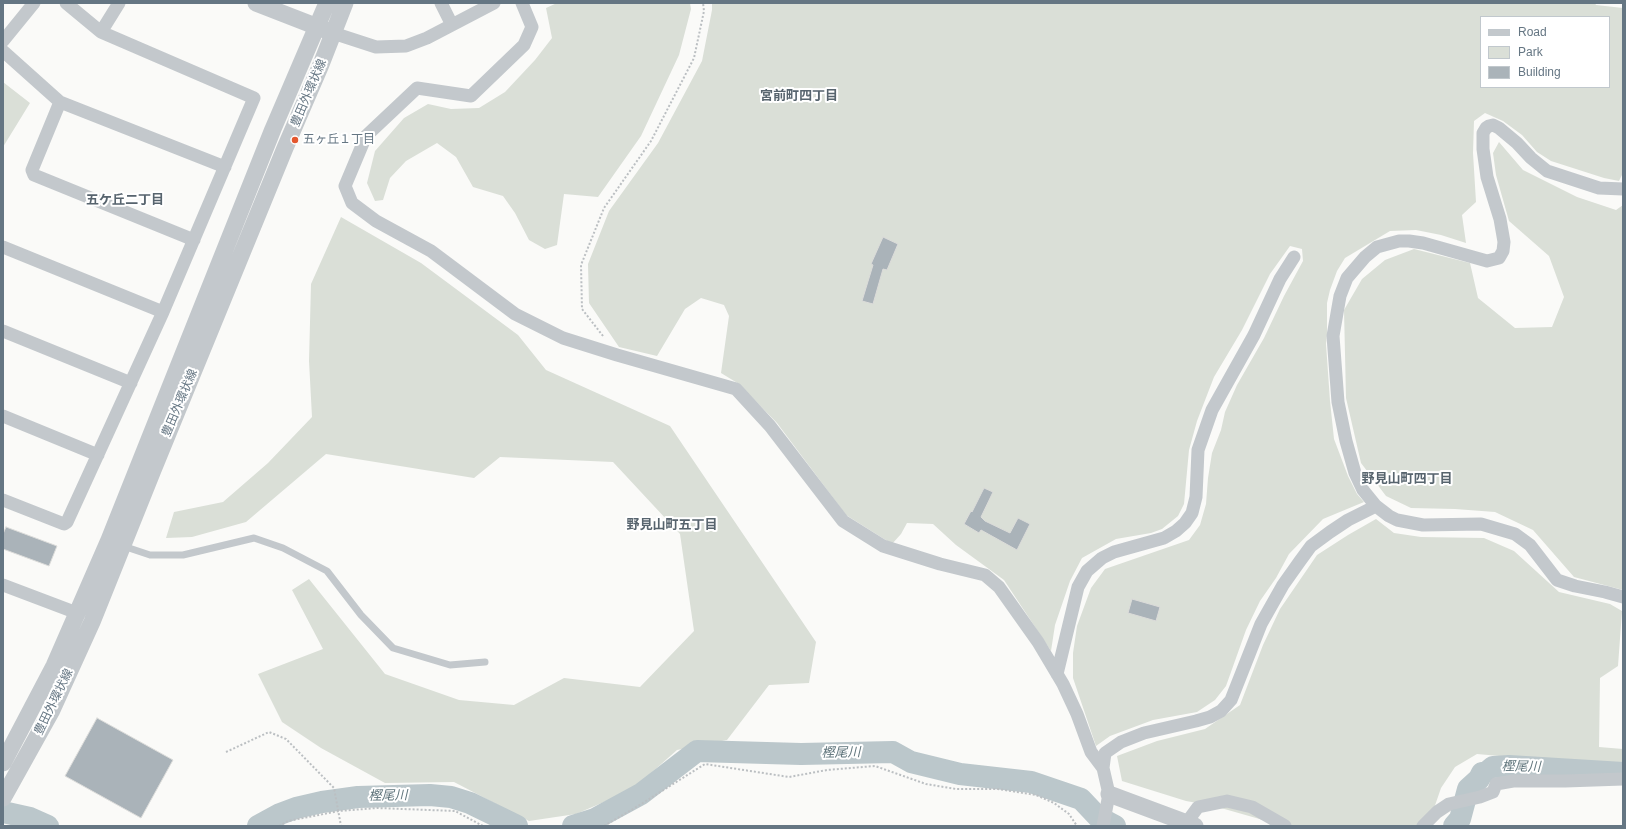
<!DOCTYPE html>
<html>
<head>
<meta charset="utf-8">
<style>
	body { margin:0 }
	#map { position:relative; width:1626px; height:829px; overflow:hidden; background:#fafaf8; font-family:Arial,sans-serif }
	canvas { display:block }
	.frame { position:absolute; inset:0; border:4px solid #657683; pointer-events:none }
	.legend { position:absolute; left:1480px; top:16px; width:130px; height:72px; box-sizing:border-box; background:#fff; border:1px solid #c1c8cd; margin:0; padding:5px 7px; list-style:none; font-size:12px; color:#657683 }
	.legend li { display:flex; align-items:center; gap:8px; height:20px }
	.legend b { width:20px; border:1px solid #c1c8cd }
</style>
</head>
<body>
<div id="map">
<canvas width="1626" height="829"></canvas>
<div class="frame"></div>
<ul class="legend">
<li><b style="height:5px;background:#c3c8cc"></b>Road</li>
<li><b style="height:11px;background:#dadfd7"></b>Park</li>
<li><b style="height:11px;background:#aab3b9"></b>Building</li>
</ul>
</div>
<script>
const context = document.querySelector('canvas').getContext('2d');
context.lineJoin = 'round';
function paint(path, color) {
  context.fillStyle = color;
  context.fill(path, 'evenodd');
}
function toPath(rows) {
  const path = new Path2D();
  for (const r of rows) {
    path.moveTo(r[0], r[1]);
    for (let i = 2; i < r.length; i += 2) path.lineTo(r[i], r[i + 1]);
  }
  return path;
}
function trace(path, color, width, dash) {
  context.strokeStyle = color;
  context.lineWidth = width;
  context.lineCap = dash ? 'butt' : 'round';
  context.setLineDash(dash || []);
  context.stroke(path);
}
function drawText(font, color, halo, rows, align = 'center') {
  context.font = font + ' Arial,"Noto Sans JP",sans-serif';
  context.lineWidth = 4;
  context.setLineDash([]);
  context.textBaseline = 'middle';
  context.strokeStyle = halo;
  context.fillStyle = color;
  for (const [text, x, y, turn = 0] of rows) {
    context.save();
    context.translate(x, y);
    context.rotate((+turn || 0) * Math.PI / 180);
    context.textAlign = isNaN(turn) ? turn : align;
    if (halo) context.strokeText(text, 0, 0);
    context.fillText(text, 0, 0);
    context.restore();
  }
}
paint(toPath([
	[557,3,690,3,691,9,679,55,641,136,598,197,564,194,557,245,545,249,529,240,515,213,503,196,473,187,456,157,437,143,406,161,390,178,383,200,375,201,367,183,375,151,404,118,428,104,451,109,479,108,505,92,535,60,552,38,546,8],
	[712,3,1595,3,1596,5,1623,8,1623,173,1619,181,1604,178,1551,161,1537,152,1522,135,1503,121,1485,113,1474,121,1473,153,1476,202,1462,215,1466,243,1441,235,1416,230,1390,231,1345,258,1337,271,1330,290,1327,303,1327,334,1326,344,1330,401,1334,439,1348,476,1357,494,1364,502,1323,519,1289,554,1276,578,1260,601,1246,630,1226,686,1215,700,1197,712,1153,720,1110,736,1096,746,1073,678,1073,653,1077,626,1091,588,1105,569,1189,540,1200,525,1206,504,1208,478,1212,453,1221,430,1225,412,1237,385,1264,338,1284,296,1303,261,1302,249,1290,246,1270,274,1242,330,1214,377,1197,421,1189,450,1184,504,1178,516,1162,529,1151,533,1116,539,1082,558,1070,581,1055,625,1051,651,1004,580,956,545,933,524,907,523,901,534,892,544,846,515,777,423,739,384,721,373,729,316,724,305,701,298,685,309,657,356,619,347,589,303,588,264,609,211,658,143,702,61,712,10],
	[1481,17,1609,17,1609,87,1481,87],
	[3,82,30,103,3,147],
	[1499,142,1523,170,1577,197,1616,210,1623,205,1623,590,1574,577,1533,530,1495,512,1455,509,1411,508,1386,496,1361,463,1346,398,1344,310,1362,279,1385,260,1414,249,1470,263,1478,298,1515,328,1552,327,1564,297,1549,256,1509,221,1496,175,1493,153],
	[341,217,421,263,518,335,546,370,670,426,816,642,809,683,769,685,727,740,677,750,632,790,576,814,529,821,454,782,385,783,321,748,282,722,258,674,323,649,292,590,309,579,385,674,459,700,514,705,564,678,640,687,694,631,680,534,613,462,500,457,474,478,326,454,246,522,192,537,166,538,174,512,223,502,268,463,312,417,309,361,311,284],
	[1376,519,1394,533,1421,537,1484,538,1514,551,1559,592,1610,604,1622,611,1618,666,1600,678,1599,747,1623,749,1623,767,1477,754,1455,767,1441,788,1430,820,1416,826,1278,826,1270,822,1214,806,1186,801,1122,781,1117,756,1157,741,1205,729,1240,705,1263,645,1280,609,1317,555,1348,535]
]), '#dadfd7');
trace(toPath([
	[3,812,30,818,48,826],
	[258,826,280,814,296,808,322,802,358,797,430,795,451,797,470,803,517,826],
	[573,826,595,819,641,794,697,751,801,754,893,752,911,762,960,774,1031,782,1081,799,1098,817,1115,826],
	[1454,826,1460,819,1468,789,1479,779,1482,773,1487,772,1493,767,1509,766,1623,773]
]), '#bbc7cb', 22);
const building = toPath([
	[883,237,898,244,887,270,883,269,873,304,862,301,873,265,871,264,883,237],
	[984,488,993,492,981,517,985,521,1010,533,1018,518,1030,524,1017,550,981,530,979,533,964,524,971,511,972,512,984,488],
	[6,527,57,546,49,566,3,549,3,534,6,527],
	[1132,599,1160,607,1156,621,1128,613,1132,599],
	[97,718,173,760,141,818,65,776,97,718]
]);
paint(building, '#aab3b9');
trace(building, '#dcdcda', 1);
trace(toPath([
	[603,336,582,309,581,265,604,208,651,141,694,58,704,11,703,3],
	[226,752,269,732,286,739,334,788,341,826],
	[279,826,288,821,339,811,377,808,455,811,483,826],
	[604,826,638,806,705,764,789,777,827,770,875,766,926,784,956,789,998,789,1036,795,1054,803,1069,814,1077,826]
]), '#bbbfc2', 2, [2, 2]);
trace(toPath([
	[123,546,150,555,183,555,254,538,283,548,327,571,361,615,393,648,450,665,485,662]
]), '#c3c8cc', 7);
trace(toPath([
	[441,3,452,25],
	[522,3,532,27,524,45,471,96,417,88,366,136,345,186,352,203,376,221,431,251,515,314,563,338,617,355,736,389,770,426,843,521,883,546,940,564,985,575,999,587,1038,642,1063,684,1077,714,1091,752,1103,768],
	[101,32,119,3],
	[333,33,376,47,406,46,427,38,494,3],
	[3,41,34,3],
	[3,51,60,102,225,167],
	[60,102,32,170,34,175,194,240],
	[1623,189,1599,188,1547,171,1531,158,1517,143,1499,128,1493,125,1489,126,1486,128,1483,133,1483,149,1487,177,1500,219,1504,242,1503,251,1499,258,1487,261,1423,243,1409,241,1399,241,1377,247,1365,257,1347,278,1340,296,1333,336,1338,402,1346,441,1355,473,1363,490,1376,506,1389,516,1397,520,1423,525,1481,524,1515,534,1530,545,1557,580,1575,586,1605,592,1623,597],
	[3,247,163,312],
	[3,331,131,383],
	[3,416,98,455],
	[3,500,64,524,67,522,163,312,254,98,101,32,66,3],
	[3,585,77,613],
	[1057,674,1078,587,1087,571,1102,558,1114,552,1164,538,1176,531,1185,523,1192,513,1196,497,1198,450,1212,410,1254,335,1280,279,1294,257],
	[1187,822,1198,807,1227,801,1252,807,1285,826],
	[1103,826,1109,794,1103,768,1105,753,1121,742,1144,733,1196,721,1210,717,1221,711,1231,700,1261,624,1283,585,1300,561,1311,546,1330,532,1348,520,1376,506],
	[1423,826,1437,812,1449,804,1480,797,1493,792,1496,784,1513,781,1565,781,1623,779]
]), '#c3c8cc', 13);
trace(toPath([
	[256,3,328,31],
	[3,763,54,666,109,540,273,129,327,3],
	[1109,794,1195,826],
	[3,798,52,710,92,622,153,470,285,148,320,67,345,3]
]), '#c3c8cc', 17);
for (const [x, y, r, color] of [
	[295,140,4,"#e4572e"]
]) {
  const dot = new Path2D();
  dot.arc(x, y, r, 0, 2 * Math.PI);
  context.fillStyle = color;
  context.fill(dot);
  trace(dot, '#fff', 1.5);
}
drawText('12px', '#657683', '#fff', [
	["豊田外環状線",309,93,-67],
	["豊田外環状線",180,403,-67],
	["豊田外環状線",54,702,-64]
]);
drawText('12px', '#657683', '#fff', [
	["五ヶ丘１丁目",303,140]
], 'left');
drawText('bold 13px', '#57646e', '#fff', [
	["宮前町四丁目",799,96],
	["五ケ丘二丁目",125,200],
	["野見山町四丁目",1407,479],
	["野見山町五丁目",672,525]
]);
drawText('italic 13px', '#60757c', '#fff', [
	["樫尾川",841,753,-1],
	["樫尾川",1521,767,1],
	["樫尾川",388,796,-1]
]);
</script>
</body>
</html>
